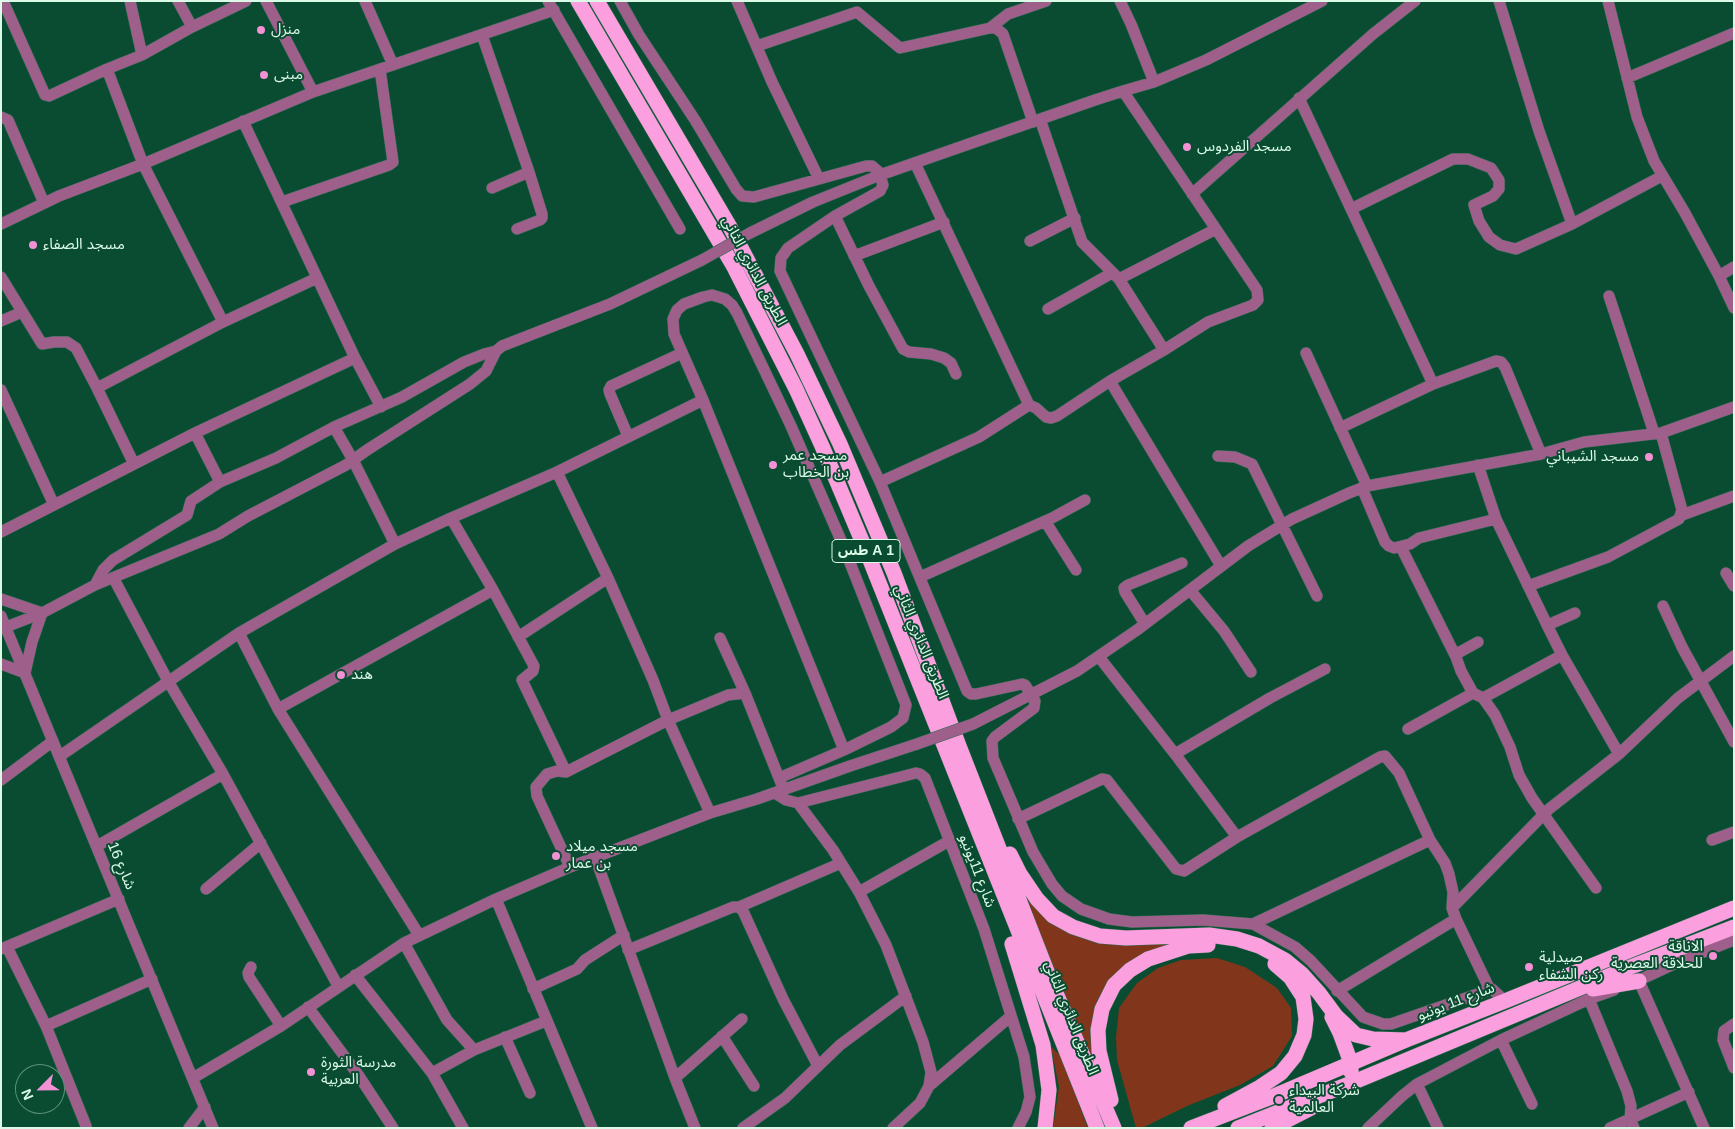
<!DOCTYPE html>
<html>
<head>
<meta charset="utf-8">
<style>
	body { margin:0 }
	#map { position:relative; width:1735px; height:1129px; overflow:hidden; background:#094c31; font-family:Arial,sans-serif }
	canvas { display:block }
	.frame { position:absolute; inset:0; border:2px solid #dbfae8; pointer-events:none }
	.north { position:absolute; left:15px; top:1064px; width:50px; height:50px; box-sizing:border-box; background:#094c31; border:1px solid #5d927a; border-radius:50%; rotate:247deg; font-size:14px; font-weight:700; line-height:20px; text-align:center; color:#dbfae8 }
	.north::after { content:''; display:block; margin:auto; width:18px; height:22px; background:#f391d5; clip-path:polygon(50% 0,100% 100%,50% 72%,0 100%) }
</style>
</head>
<body>
<div id="map">
<canvas width="1735" height="1129"></canvas>
<div class="frame"></div>
<div class="north">N</div>
</div>
<script>
const context = document.querySelector('canvas').getContext('2d');
context.lineJoin = 'round';
function paint(path, color) {
  context.fillStyle = color;
  context.fill(path, 'evenodd');
}
function toPath(rows) {
  const path = new Path2D();
  for (const r of rows) {
    path.moveTo(r[0], r[1]);
    for (let i = 2; i < r.length; i += 2) path.lineTo(r[i], r[i + 1]);
  }
  return path;
}
function trace(path, color, width, dash) {
  context.strokeStyle = color;
  context.lineWidth = width;
  context.lineCap = dash ? 'butt' : 'round';
  context.setLineDash(dash || []);
  context.stroke(path);
}
function drawText(font, color, halo, rows, align = 'center') {
  context.font = font + ' Arial,"Noto Sans Arabic",sans-serif';
  context.lineWidth = 4;
  context.setLineDash([]);
  context.textBaseline = 'middle';
  context.strokeStyle = halo;
  context.fillStyle = color;
  for (const [text, x, y, turn = 0] of rows) {
    context.save();
    context.translate(x, y);
    context.rotate((+turn || 0) * Math.PI / 180);
    context.textAlign = isNaN(turn) ? turn : align;
    if (halo) context.strokeText(text, 0, 0);
    context.fillText(text, 0, 0);
    context.restore();
  }
}
paint(toPath([
	[1020,884,1066,930,1197,939,1112,976,1097,1001,1092,1029,1093,1064],
	[1217,958,1245,967,1277,988,1291,1008,1292,1036,1273,1066,1240,1085,1187,1106,1142,1128,1136,1128,1117,1060,1116,1038,1119,1008,1137,983,1158,968,1181,960],
	[1051,1047,1060,1055,1088,1128,1053,1128,1059,1087]
]), '#81361b');
const minor = toPath([
	[3,1,45,95,49,96,107,69],
	[130,1,142,55,107,69,143,164,223,322],
	[178,1,192,27,246,1],
	[266,1,313,92],
	[365,1,393,65],
	[548,1,680,229],
	[620,1,639,35,695,120,736,189,742,196,754,197,866,166,872,166,879,172,883,185,880,191,835,216,788,248,781,258,780,271,880,482,967,691,971,694,976,694,1022,684,1025,685,1035,701,1034,708,995,737,992,741,993,758,1033,852,1052,884,1062,896,1081,909,1109,919,1132,922,1203,920,1253,924,1295,947,1311,961,1363,1017,1383,1024,1391,1024,1492,989,1505,1001],
	[737,1,772,82,819,179],
	[1120,1,1131,24,1154,82],
	[1499,1,1539,131,1572,224],
	[1608,1,1637,117,1654,161,1685,213,1719,276,1734,308],
	[990,28,1008,14,1046,1],
	[482,35,529,172,492,188],
	[757,46,857,12,900,48,990,28,996,28,1003,34,1033,122],
	[142,55,192,27],
	[1627,78,1734,33],
	[1123,91,1154,82,1206,60,1322,1],
	[1299,98,1433,384],
	[1,117,8,120,44,203],
	[1040,119,1082,242,1119,279,1164,350],
	[243,121,355,358,381,407],
	[1192,194,1373,34,1415,1],
	[282,202,389,165,393,162,380,69],
	[1351,209,1453,159,1468,159,1491,168,1499,180,1499,189,1493,196,1474,205,1479,221,1489,237,1500,245,1516,249,1572,224,1662,176],
	[835,216,869,286,903,349,909,352,931,354,944,358,951,363,956,374],
	[1,224,59,196,143,164,313,92,554,10],
	[517,229,540,220,542,218,542,214,529,172],
	[750,233,813,202,880,175,1095,100,1123,91,1257,290,1258,300,1253,305,1208,322,1164,350,1110,381,1057,416,1051,418,1046,417,1036,408,1029,405,915,163],
	[1030,241,1075,218],
	[854,256,944,222],
	[1719,276,1734,267],
	[1,277,42,344,54,342,67,342,76,348,97,388,134,464],
	[1119,279,1216,229],
	[1609,296,1654,433],
	[1048,309,1112,273],
	[1,321,22,312],
	[1306,353,1367,486],
	[1110,381,1221,566],
	[97,388,223,322,317,278],
	[1,390,54,505],
	[334,427,353,460,395,544,451,518,557,472,703,400],
	[1340,428,1433,384,1496,361,1501,362,1505,367,1541,454],
	[195,433,355,358],
	[628,436,610,394,609,390,611,386,682,353],
	[1218,456,1235,457,1252,464,1317,596],
	[1478,465,1496,519],
	[557,472,608,578,653,680,668,720,710,813],
	[880,482,979,437,1029,405],
	[1362,488,1385,542,1389,546,1394,548,1410,544,1419,538,1496,519,1548,627],
	[1682,515,1734,496],
	[451,518,493,590,534,666,533,671,522,680,566,772,557,771,547,774,536,787,537,796,570,867],
	[1045,521,1076,570],
	[1,532,195,433,220,482],
	[1401,547,1456,657],
	[1726,573,1734,586],
	[920,577,1052,518,1085,500],
	[114,579,168,681,223,774,338,986],
	[95,585,103,570,113,560,187,515,191,501,220,482,276,458,334,427,402,397,464,362,484,354,496,351],
	[1528,586,1608,557,1679,519,1682,510,1661,433],
	[1190,590,1224,631,1251,672],
	[1,599,42,613,32,642,25,673,1,664],
	[1663,606,1682,647,1734,742],
	[1575,613,1550,624,1548,627,1562,655,1619,754],
	[1,616,213,1128],
	[1145,624,1125,592,1124,588,1128,585,1182,563],
	[1,629,42,613,95,585,219,534,248,516,346,465,367,450,470,384,486,371,496,351,502,346,610,304,702,260],
	[239,633,278,709,419,935],
	[518,637,608,578],
	[720,638,745,693,781,783],
	[1478,642,1458,653,1456,657,1461,671,1473,693,1483,698,1495,715,1510,747,1519,775,1532,798,1596,888],
	[1099,657,1175,754,1237,837],
	[1483,698,1562,655],
	[278,709,493,590],
	[973,724,1077,671,1137,630,1248,546,1292,519,1349,493,1367,486,1541,454,1584,442,1661,433,1734,407],
	[1408,729,1473,693],
	[1175,754,1270,698,1325,669],
	[60,756,239,633,395,544],
	[566,772,668,720,728,695,745,693],
	[779,778,844,750,891,727,903,718,906,705,843,545,791,426,737,313,732,305,725,299,712,295,703,297,684,304,677,310,673,319,674,334,703,400,844,750],
	[1,780,53,741],
	[775,793,786,800,798,803,916,773,920,774,925,778,984,929,1024,1057,1030,1097,1026,1112,1018,1128],
	[798,803,833,850,859,892,886,945,923,1042,931,1072,929,1086,920,1103,893,1128],
	[1018,819,1102,779,1107,780,1176,869,1184,871,1237,837,1380,757,1385,756,1399,773,1430,840],
	[1712,840,1734,832],
	[97,846,223,774],
	[595,857,675,1078,695,1128],
	[206,889,261,843],
	[859,892,949,841],
	[496,899,592,1128],
	[739,907,841,863],
	[1452,908,1549,809,1619,754,1678,698,1734,656],
	[1253,924,1430,840,1445,863,1449,874,1453,892,1452,908,1456,919,1490,990],
	[404,943,447,1020,474,1050,546,1021],
	[7,947,46,1026,86,1126],
	[1,949,119,899],
	[628,950,733,907,739,907,743,911,783,999,818,1066],
	[251,967,248,973,249,977,281,1026],
	[355,975,432,1073,463,1128],
	[1639,981,1704,1128],
	[1631,984,1674,964,1734,940],
	[533,989,577,969,585,960,624,935],
	[1337,991,1456,919],
	[1589,999,1627,1091,1631,1106,1630,1119,1634,1128],
	[308,1007,359,1076,393,1128],
	[1734,1024,1724,1031,1723,1040,1734,1068],
	[46,1026,152,979],
	[722,1036,754,1086],
	[505,1037,530,1093],
	[432,1073,474,1050],
	[193,1078,281,1026,404,943,496,899,570,867,710,813,757,799,850,766,917,744],
	[675,1078,742,1019],
	[1417,1084,1438,1128],
	[929,1086,1011,1016],
	[1532,1104,1501,1040,1589,999,1614,990],
	[189,1128,205,1107],
	[743,1128,785,1098,840,1045,906,996],
	[1368,1128,1402,1096,1417,1084,1501,1040],
	[1610,1128,1689,1092]
]);
const highway = toPath([
	[578,1,734,267,796,389,822,446,870,560,1097,1128],
	[597,1,730,227,797,354,840,444,894,573,959,746,1050,979,1114,1128],
	[1010,854,1020,874,1037,899,1053,916,1073,927,1100,936,1126,938,1209,935,1237,939,1259,946,1285,960,1302,974,1319,993,1336,1016,1356,1035,1373,1039,1406,1040],
	[1012,944,1043,1045,1049,1090,1045,1128],
	[1593,989,1639,981],
	[1332,1017,1340,1033,1351,1063,1351,1072],
	[1111,1100,1099,1051,1098,1030,1102,1009,1114,985,1130,970,1148,959,1188,946,1208,945],
	[1225,1106,1260,1087,1281,1073,1295,1056,1304,1035,1306,1019,1303,997,1290,977,1275,964],
	[1191,1128,1274,1096,1406,1040,1505,1001,1734,908],
	[1238,1128,1349,1084,1628,968,1734,927],
	[1272,1128,1311,1108]
]);
trace(minor, '#2f6b52', 12);
trace(highway, '#2f6b52', 16);
trace(minor, '#9e5f8a', 11);
trace(highway, '#fb9fde', 15);
const minorBridge = toPath([
	[702,260,750,233],
	[917,744,973,724]
]);
trace(minorBridge, '#2f6b52', 12, []);
trace(minorBridge, '#9e5f8a', 11);
for (const [x, y, r, color] of [
	[261,30,5,"#f391d5"],
	[264,75,5,"#f391d5"],
	[1187,147,5,"#f391d5"],
	[33,245,5,"#f391d5"],
	[1649,457,5,"#f391d5"],
	[773,465,5,"#f391d5"],
	[341,675,5,"#f391d5"],
	[556,856,5,"#f391d5"],
	[1713,956,5,"#f391d5"],
	[1529,967,5,"#f391d5"],
	[311,1072,5,"#f391d5"],
	[1279,1100,5,"#f391d5"]
]) {
  const dot = new Path2D();
  dot.arc(x, y, r, 0, 2 * Math.PI);
  context.fillStyle = color;
  context.fill(dot);
  trace(dot, '#094c31', 2);
}
for (const [x, y, w] of [
	[866,551,68]
]) {
  const box = new Path2D();
  box.roundRect(x - w / 2, y - 11.5, w, 23, 4);
  context.fillStyle = '#094c31';
  context.fill(box);
  trace(box, '#dbfae8', 1);
}
drawText('bold 14px', '#dbfae8', null, [
	["طس A 1",866,551]
]);
drawText('15px', '#dbfae8', '#094c31', [
	["منزل",271,30],
	["مبنى",274,75],
	["مسجد الفردوس",1197,147],
	["مسجد الصفاء",43,245],
	["مسجد عمر",783,456],
	["بن الخطاب",783,473],
	["مسجد الشيباني",1639,457,"right"],
	["هند",351,675],
	["مسجد ميلاد",566,847],
	["بن عمار",566,864],
	["الاناقة",1703,947,"right"],
	["للحلاقة العصرية",1703,964,"right"],
	["صيدلية",1539,958],
	["ركن الشفاء",1539,975],
	["مدرسة الثورة",321,1063],
	["العربية",321,1080],
	["شركة البيداء",1289,1091],
	["العالمية",1289,1108]
], 'left');
drawText('15px', '#dbfae8', '#094c31', [
	["الطريق الدائري الثاني",754,271,62],
	["الطريق الدائري الثاني",921,642,68],
	["شارع 16",121,866,67],
	["شارع 11يونيو",977,871,69],
	["شارع 11 يونيو",1456,1002,-21],
	["الطريق الدائري الثاني",1071,1018,68]
]);
</script>
</body>
</html>
